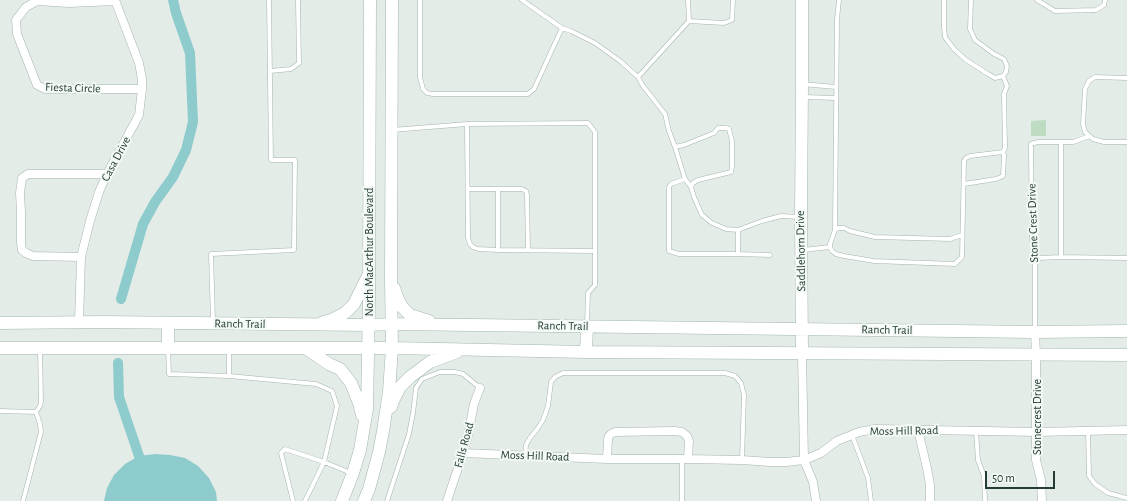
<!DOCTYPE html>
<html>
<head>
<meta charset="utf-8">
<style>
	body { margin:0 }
	#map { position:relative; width:1127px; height:501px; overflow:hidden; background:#e3ece7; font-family:"Alegreya Sans",sans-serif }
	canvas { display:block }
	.scale { position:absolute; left:985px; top:471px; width:70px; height:18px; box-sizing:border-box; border:2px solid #243c33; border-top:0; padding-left:5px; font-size:12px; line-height:14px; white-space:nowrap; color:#243c33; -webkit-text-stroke:3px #f3f9f5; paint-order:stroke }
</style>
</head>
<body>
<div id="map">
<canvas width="1127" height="501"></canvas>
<div class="scale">50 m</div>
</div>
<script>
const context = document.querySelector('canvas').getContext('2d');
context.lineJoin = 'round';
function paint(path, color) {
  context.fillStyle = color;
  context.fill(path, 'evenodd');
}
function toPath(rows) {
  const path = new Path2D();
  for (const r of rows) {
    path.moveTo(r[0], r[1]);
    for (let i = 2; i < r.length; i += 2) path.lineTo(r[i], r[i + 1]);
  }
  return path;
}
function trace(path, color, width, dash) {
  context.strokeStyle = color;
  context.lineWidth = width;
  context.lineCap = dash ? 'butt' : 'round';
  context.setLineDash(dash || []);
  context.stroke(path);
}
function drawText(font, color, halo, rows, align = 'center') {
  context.font = font + ' "Alegreya Sans",sans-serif';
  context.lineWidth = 4;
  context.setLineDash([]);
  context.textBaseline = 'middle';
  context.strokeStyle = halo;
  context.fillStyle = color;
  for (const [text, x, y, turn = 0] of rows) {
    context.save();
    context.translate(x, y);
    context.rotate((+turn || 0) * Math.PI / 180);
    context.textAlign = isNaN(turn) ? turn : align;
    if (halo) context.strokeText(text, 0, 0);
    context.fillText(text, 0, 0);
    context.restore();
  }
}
paint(toPath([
	[1046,120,1046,136,1031,136,1031,121]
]), '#bddcc2');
paint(toPath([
	[155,454,170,455,185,458,198,466,209,478,216,492,217,501,104,501,107,488,114,475,125,464,139,456]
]), '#8ecbcd');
trace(toPath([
	[121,299,143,224,155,202,173,177,186,150,193,122,190,53,176,13,173,0],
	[118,363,119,397,139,456,145,468]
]), '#8ecbcd', 10);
const lane = toPath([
	[420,0,420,77,423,89,427,93,433,94,528,94,534,89,562,28],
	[522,0,562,28,571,31,595,43,620,61,638,77,643,86,665,114,669,131,675,147,685,179,691,187],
	[688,0,689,21],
	[944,0,944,27,945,37,947,40,954,49,966,60,988,74,995,78,1003,76,1006,72,1007,66,1004,59,994,54,975,40,970,29,971,0],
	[1037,0,1055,11,1096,10,1104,5,1105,0],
	[270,71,291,69,299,63,298,0],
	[638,77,689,21,724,23,732,20,733,0],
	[1127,78,1095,77,1089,81,1085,89,1083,124,1085,132,1093,139,1104,142,1127,142],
	[802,84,836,87],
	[803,97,836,98],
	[467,124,468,238,470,244,473,247,478,249,498,250,595,251],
	[392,130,467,124,588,123,595,132,595,285,588,293,587,325],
	[675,147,684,145,714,133,718,128,726,128,729,129,732,141,732,167,731,172,698,180,693,183,691,187,694,197,702,215,712,223,726,229,738,230,762,221,781,216,800,217],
	[685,179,671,184,669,187,669,251,679,254,738,254,770,255],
	[964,184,996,179,1003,176,1004,155,1003,152,1005,148,1004,94,1007,86,1003,76],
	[468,189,522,189,526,191,527,195,528,250],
	[498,189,498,250],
	[738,230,738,254],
	[835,230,837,19,839,0],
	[962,235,950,239,875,237,850,231,844,228,838,228,835,230,830,244,830,247,832,251,836,254,844,256,874,261,955,264,962,257,964,161,966,158,970,156,1003,152],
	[803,250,830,247],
	[1061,257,1061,142],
	[1036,260,1039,258,1061,257,1127,258],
	[213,321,211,254,294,250,295,160,271,160,269,0],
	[1035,331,1035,264,1036,260,1032,240,1031,150,1031,144,1038,142,1073,142,1090,136],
	[168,349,169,374,229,376,316,384,332,391,337,406,324,462,305,501],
	[229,376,229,349],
	[0,411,36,412],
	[36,412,40,406,41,402,40,349],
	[976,431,978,460,984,476,985,501],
	[1088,431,1089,476,1095,484,1108,493,1127,498],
	[852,435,868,478,871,501],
	[525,456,526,445,530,438,538,428,543,420,548,406,551,382,555,377,563,373,725,373,735,376,741,383,744,395,742,460],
	[23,501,41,432,40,424,36,412],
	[293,501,281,453,285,449,324,462,351,473],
	[387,501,409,434,413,413,416,388,422,379,440,372,455,372,463,374,480,388],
	[682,501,682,459]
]);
const street = toPath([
	[115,1,69,3,37,1,26,7,16,20,17,34,37,85,45,89,142,89],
	[81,257,33,256,26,253,22,250,21,243,21,212,20,193,22,178,28,174,107,174],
	[79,322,81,257,90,221,99,192,107,174,139,115,142,89,142,79,139,63,115,0],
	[1035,332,1036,355,1036,460,1041,480,1042,501],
	[802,353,804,460,813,482,816,501],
	[918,430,927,468,930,485,930,501],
	[463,453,607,459,688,459,742,460,770,462,786,462,804,460,821,453,837,441,859,432,875,429,1037,432,1127,430],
	[607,459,608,439,609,436,611,434,615,432,675,431,682,432,687,436,689,441,688,459],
	[447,501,463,453,468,435,474,404,480,388]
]);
const secondary = toPath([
	[394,288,397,297,402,307,410,315,429,321],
	[323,322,331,320,345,313,354,304,369,274],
	[0,323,105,322,368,325,392,324,1035,332,1127,331],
	[168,323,168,348],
	[0,348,392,348,586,352,1127,355],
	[307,349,329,364,340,369,351,383,359,403,362,415],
	[586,352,587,326],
	[802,353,801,217,802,84,802,0],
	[391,407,394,399,400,387,410,377,430,362,457,352],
	[342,501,353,473,360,450,367,409,369,301,370,0],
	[364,501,369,489,379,452,383,431,389,392,392,348,391,279,392,0]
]);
trace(lane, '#a6b4ad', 5);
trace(street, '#a6b4ad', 9);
trace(secondary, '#a2b7ad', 13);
trace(lane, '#fff', 4);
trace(street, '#fff', 8);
trace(secondary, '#fff', 12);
drawText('12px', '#243c33', '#f3f9f5', [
	["Fiesta Circle",73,88,2],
	["Casa Drive",116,159,-62],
	["Stone Crest Drive",1033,223,-92],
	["Saddlehorn Drive",801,251,-91],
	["North MacArthur Boulevard",369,252,-90],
	["Ranch Trail",240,324,1],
	["Ranch Trail",563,326,1],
	["Ranch Trail",887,330,1],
	["Stonecrest Drive",1037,417,-90],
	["Moss Hill Road",904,431,-1],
	["Falls Road",464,445,-75],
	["Moss Hill Road",535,456,2]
]);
</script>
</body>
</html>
